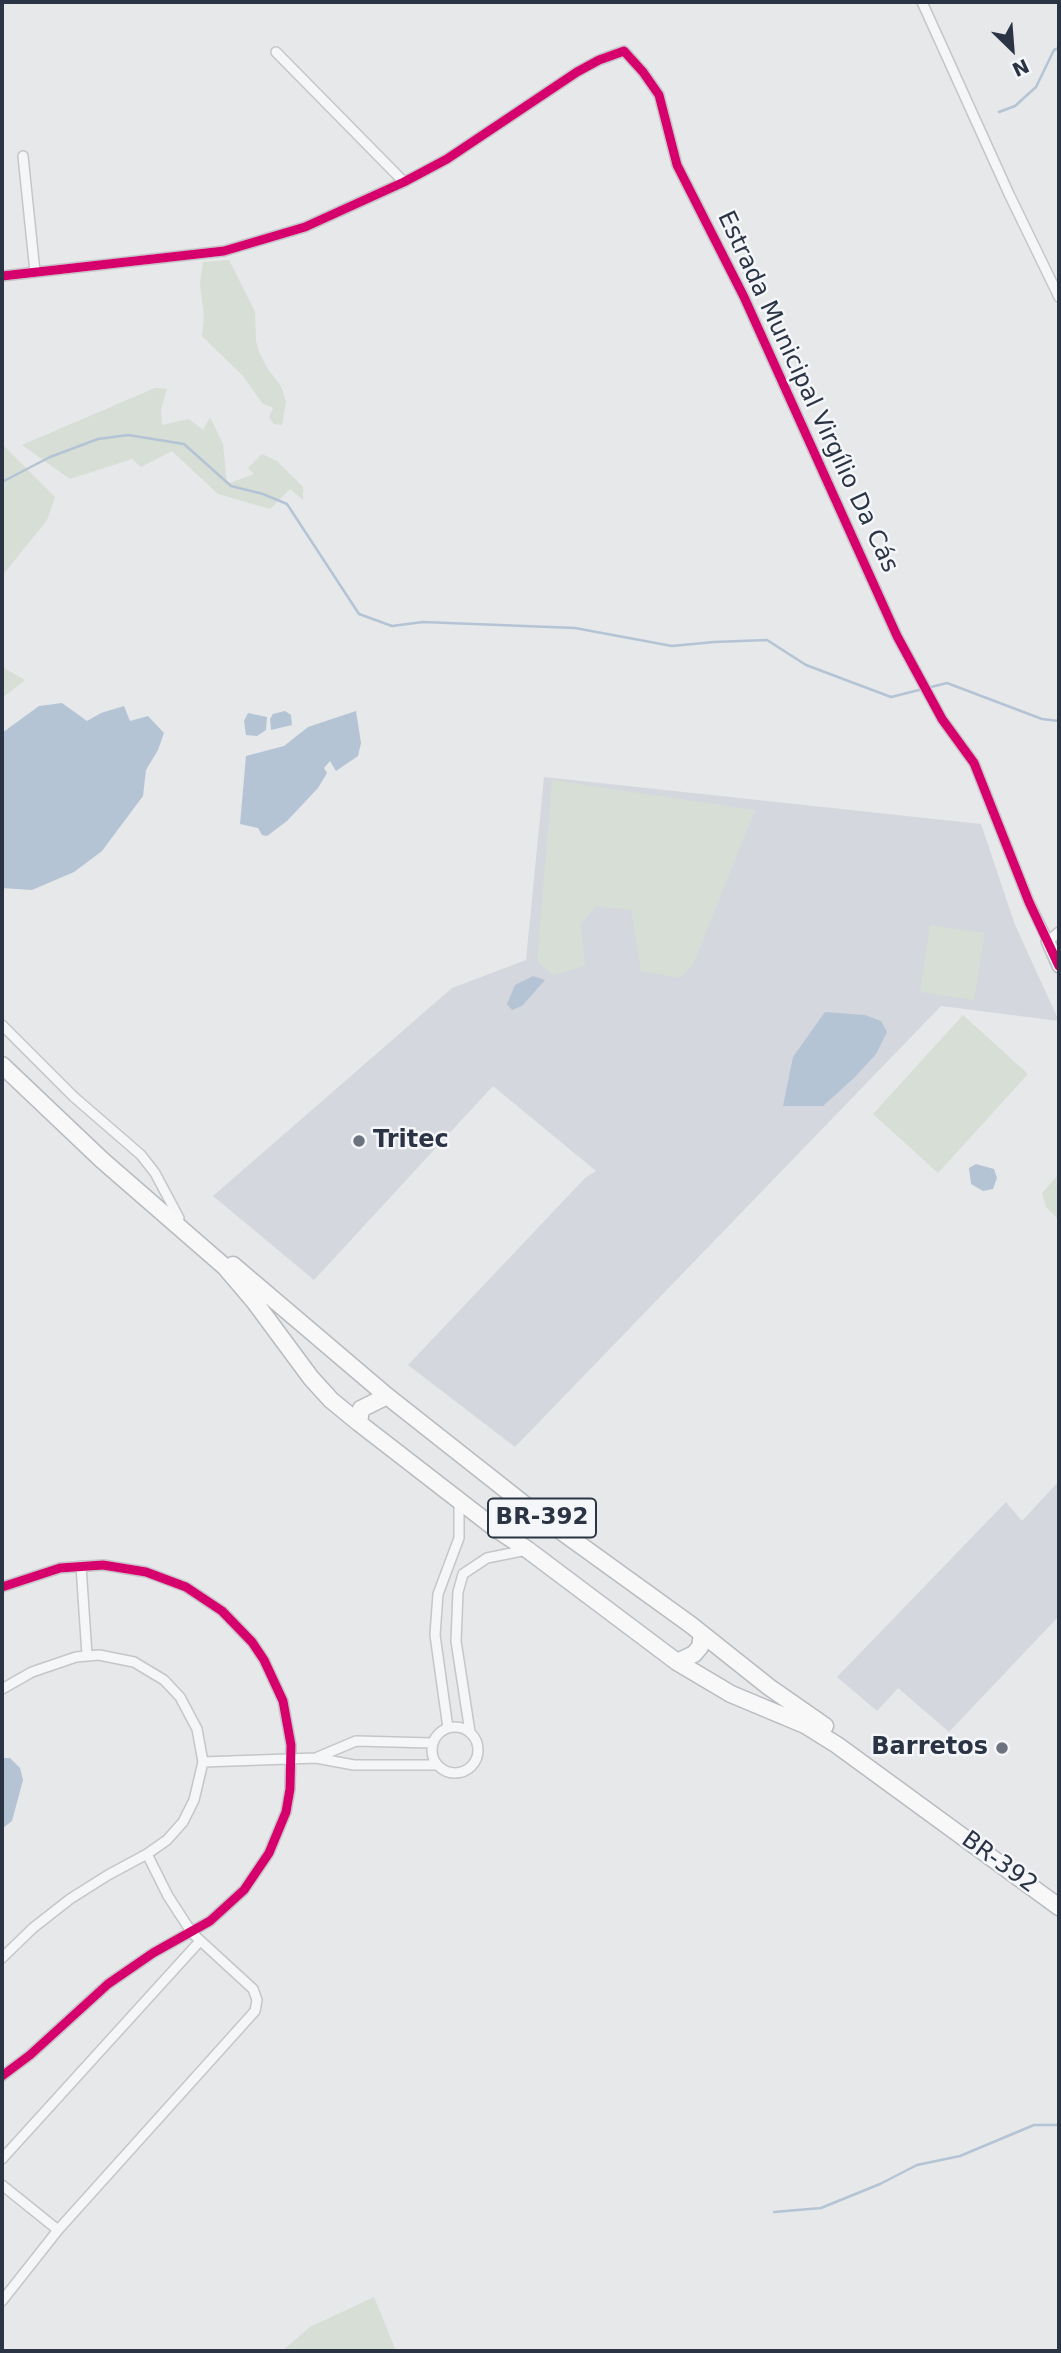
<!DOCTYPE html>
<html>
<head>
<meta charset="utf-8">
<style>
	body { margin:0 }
	#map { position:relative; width:1061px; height:2353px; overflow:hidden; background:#e6e8ea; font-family:"DejaVu Sans",sans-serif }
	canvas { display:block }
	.frame { position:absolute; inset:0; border:4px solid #2b3445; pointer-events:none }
	.north { position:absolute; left:977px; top:14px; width:70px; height:70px; -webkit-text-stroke:5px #f4f6f9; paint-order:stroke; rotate:155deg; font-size:19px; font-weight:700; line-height:28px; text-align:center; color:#2b3445 }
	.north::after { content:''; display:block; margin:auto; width:24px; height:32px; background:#2b3445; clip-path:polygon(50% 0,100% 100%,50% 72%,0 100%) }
</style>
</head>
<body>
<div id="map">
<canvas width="1061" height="2353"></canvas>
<div class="frame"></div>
<div class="north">N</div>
</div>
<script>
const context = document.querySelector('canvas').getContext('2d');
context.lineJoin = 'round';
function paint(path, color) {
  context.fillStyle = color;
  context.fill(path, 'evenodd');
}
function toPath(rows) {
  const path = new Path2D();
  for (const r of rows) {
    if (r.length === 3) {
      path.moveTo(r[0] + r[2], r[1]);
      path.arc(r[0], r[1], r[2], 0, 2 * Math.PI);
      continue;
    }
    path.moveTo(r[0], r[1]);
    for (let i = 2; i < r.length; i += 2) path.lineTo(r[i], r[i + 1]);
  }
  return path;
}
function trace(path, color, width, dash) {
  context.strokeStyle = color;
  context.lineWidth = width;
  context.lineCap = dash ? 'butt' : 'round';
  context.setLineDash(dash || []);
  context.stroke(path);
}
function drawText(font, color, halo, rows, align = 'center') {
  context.font = font + ' "DejaVu Sans",sans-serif';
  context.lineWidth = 5;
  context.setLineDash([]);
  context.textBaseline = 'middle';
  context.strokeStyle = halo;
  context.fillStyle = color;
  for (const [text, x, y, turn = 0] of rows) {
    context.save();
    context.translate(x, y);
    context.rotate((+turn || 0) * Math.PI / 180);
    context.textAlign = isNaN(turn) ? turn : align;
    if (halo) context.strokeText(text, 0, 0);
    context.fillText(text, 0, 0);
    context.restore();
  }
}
paint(toPath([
	[544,777,981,824,1015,925,1059,1021,941,1006,515,1447,408,1365,585,1178,596,1171,493,1086,314,1280,213,1196,452,988,526,960],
	[1059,1481,1059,1616,949,1732,898,1688,877,1711,837,1677,1006,1502,1022,1521]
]), '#d4d7dd');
paint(toPath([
	[229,260,255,312,256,341,260,354,267,368,281,386,286,402,282,425,274,424,269,417,273,408,262,403,243,376,202,336,204,317,200,283,203,262],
	[155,388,167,389,161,409,162,425,189,419,203,430,210,417,223,444,227,484,254,474,248,468,262,454,277,461,303,487,303,500,290,489,270,509,218,494,172,451,141,467,132,459,70,479,22,445],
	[2,444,55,497,47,520,2,576],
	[2,667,25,680,2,698],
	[552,780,755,810,693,965,680,978,641,971,631,910,596,906,581,924,585,966,553,975,537,961],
	[930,925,985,933,974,1000,920,992],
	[963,1015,1028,1074,938,1173,873,1114],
	[1059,1174,1059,1223,1056,1217,1046,1207,1042,1193],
	[374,2297,396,2351,282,2351,310,2327]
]), '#d6ded6');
paint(toPath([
	[62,703,87,721,101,713,124,706,130,721,148,716,164,733,158,750,146,770,143,796,102,851,74,872,32,890,2,888,2,733,39,706],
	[285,711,291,715,292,725,271,730,270,719,273,714],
	[356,711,361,743,358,756,336,771,330,761,324,768,327,773,318,788,287,821,267,836,262,835,258,828,240,824,246,756,284,746,308,727],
	[248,713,267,717,266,730,257,736,246,735,244,721],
	[533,976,545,980,522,1006,512,1010,507,1004,515,985],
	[825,1012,865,1015,881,1021,887,1032,876,1054,854,1078,823,1106,783,1106,793,1057],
	[976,1164,994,1169,997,1178,993,1189,983,1191,971,1184,969,1168],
	[2,1758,10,1758,20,1768,23,1780,12,1821,2,1829]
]), '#b4c4d5');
trace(toPath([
	[999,112,1015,106,1036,87,1054,50,1059,48],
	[2,482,50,457,98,439,128,435,184,444,231,486,263,494,287,504,359,614,392,626,423,622,575,628,672,646,714,642,767,640,806,665,891,697,947,683,1042,719,1059,721],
	[774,2212,821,2208,880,2184,917,2165,960,2156,1034,2125,1059,2125]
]), '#b4c4d5', 2.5);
const street = toPath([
	[922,2,1009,194,1059,297],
	[276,52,404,182],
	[23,156,35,272],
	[2,276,224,251,305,227,404,182,447,159,577,72,599,60,624,51,643,72,659,95,677,165,744,297,897,636,942,719,974,763,1029,902,1048,941,1059,932],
	[2,1025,74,1097,141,1155,155,1173,179,1218],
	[81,1566,87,1655],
	[2,1587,60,1568,103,1565,146,1572,186,1587,222,1611,252,1642,264,1660,283,1701,291,1745,290,1789,286,1812,269,1853,244,1890,210,1921,153,1953,108,1984,30,2055,2,2076],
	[2,1689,32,1672,76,1657,99,1655,134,1662,164,1680,180,1697,197,1729,203,1762,194,1800,183,1822,167,1840,147,1854,108,1875,70,1899,33,1928,2,1958],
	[455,1750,23],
	[448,1728,435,1635,438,1594,459,1538,459,1501],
	[470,1732,456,1641,458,1592,463,1574,487,1558,527,1550],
	[318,1757,356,1741,432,1743],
	[203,1762,316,1758,354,1765,436,1765],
	[2,2159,200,1941],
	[2,2185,58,2230],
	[2,2301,58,2230,255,2011,257,2000,253,1989,192,1933,168,1896,147,1854]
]);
const secondary = toPath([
	[1048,941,1059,966]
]);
const highway = toPath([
	[2,1065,102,1160,225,1267,254,1301,311,1378,331,1400,359,1423,492,1526,528,1550,677,1662,731,1694,805,1725,837,1745,1059,1907],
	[233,1265,387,1396,529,1508,691,1625,769,1687,825,1726],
	[359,1423,361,1409,387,1396],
	[677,1662,694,1654,700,1647,702,1634]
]);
trace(street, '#c4c6c8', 12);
trace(secondary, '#c4c6c8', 16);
trace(highway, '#b8bbbf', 19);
trace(street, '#f5f6f7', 9);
trace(secondary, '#f8f8f8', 12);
trace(highway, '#f8f8f8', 16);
trace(toPath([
	[2,276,224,251,305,227,404,182,447,159,577,72,599,60,624,51,643,72,659,95,677,165,744,297,897,636,942,719,974,763,1029,902,1059,966],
	[2,1587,60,1568,103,1565,146,1572,186,1587,222,1611,252,1642,264,1660,283,1701,291,1745,290,1789,286,1812,269,1853,244,1890,210,1921,153,1953,108,1984,30,2055,2,2076]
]), '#d6006c', 9);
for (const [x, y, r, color] of [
	[359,1141,7,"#6c737f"],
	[1002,1748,7,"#6c737f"]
]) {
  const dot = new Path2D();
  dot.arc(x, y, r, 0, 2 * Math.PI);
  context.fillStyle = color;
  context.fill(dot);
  trace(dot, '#f4f6f9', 2.5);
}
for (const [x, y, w] of [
	[542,1518,108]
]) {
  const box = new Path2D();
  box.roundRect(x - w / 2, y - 19.5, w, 39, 5);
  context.fillStyle = '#f4f6f9';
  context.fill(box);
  trace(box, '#2b3445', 2);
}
drawText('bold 23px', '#2b3445', null, [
	["BR-392",542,1518]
]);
drawText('24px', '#2b3445', '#f4f6f9', [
	["Estrada Municipal Virgílio Da Cás",807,392,65],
	["BR-392",999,1863,36]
]);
drawText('bold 24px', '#2b3445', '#f4f6f9', [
	["Tritec",373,1141],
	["Barretos",988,1748,"right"]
], 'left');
</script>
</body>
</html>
